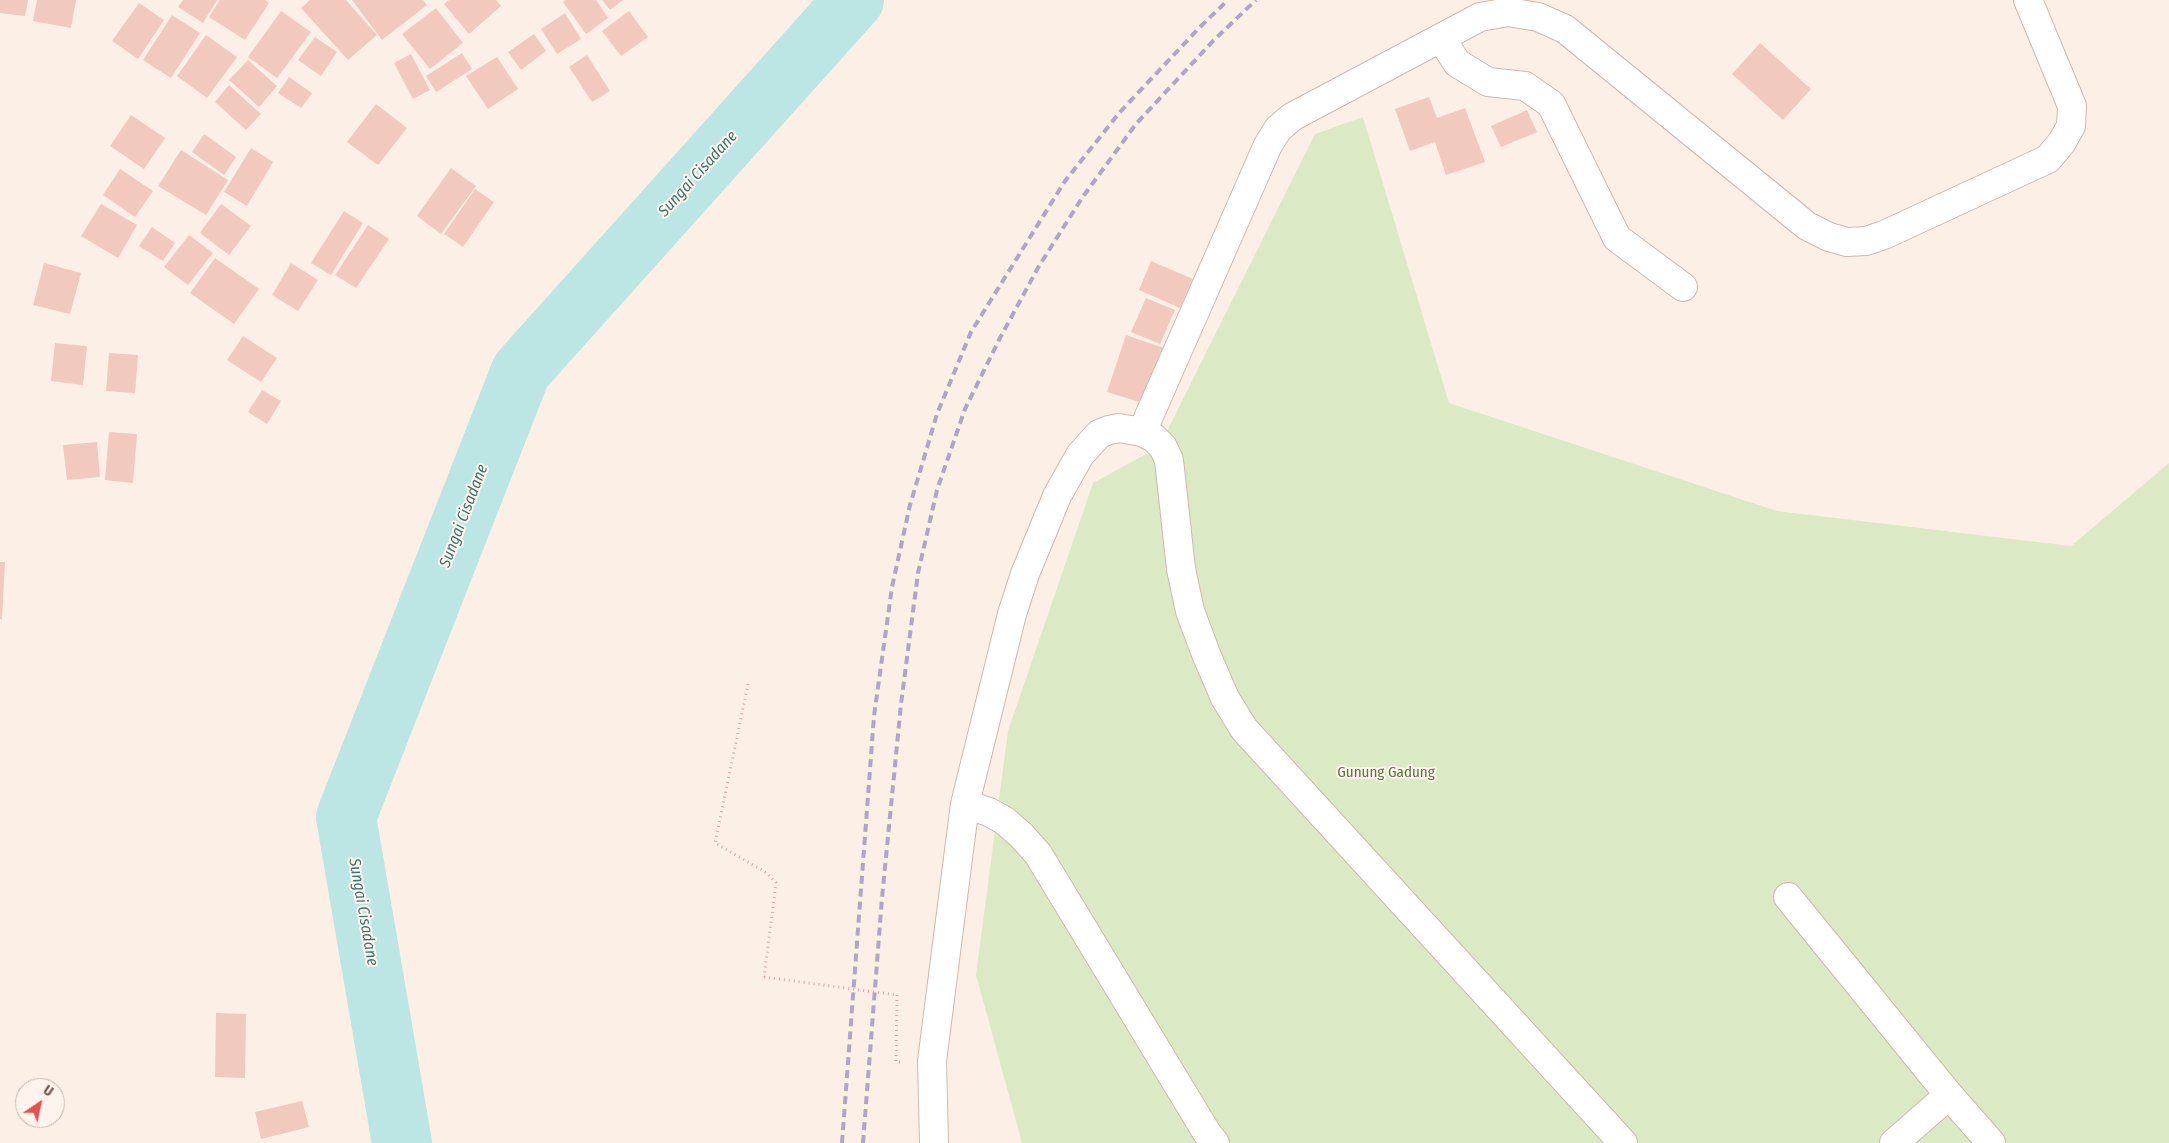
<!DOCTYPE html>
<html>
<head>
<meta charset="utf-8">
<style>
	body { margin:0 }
	#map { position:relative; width:2169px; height:1143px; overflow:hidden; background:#fcf0e6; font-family:"Fira Sans Condensed",sans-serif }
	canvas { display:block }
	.north { position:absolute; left:15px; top:1078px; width:50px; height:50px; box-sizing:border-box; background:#fff4ed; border:1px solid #c8b3ac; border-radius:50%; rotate:34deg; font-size:14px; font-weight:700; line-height:20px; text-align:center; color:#76524b }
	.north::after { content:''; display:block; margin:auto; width:18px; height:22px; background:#e6514c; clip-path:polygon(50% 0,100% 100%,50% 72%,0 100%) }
</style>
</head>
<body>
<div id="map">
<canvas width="2169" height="1143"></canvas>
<div class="north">U</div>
</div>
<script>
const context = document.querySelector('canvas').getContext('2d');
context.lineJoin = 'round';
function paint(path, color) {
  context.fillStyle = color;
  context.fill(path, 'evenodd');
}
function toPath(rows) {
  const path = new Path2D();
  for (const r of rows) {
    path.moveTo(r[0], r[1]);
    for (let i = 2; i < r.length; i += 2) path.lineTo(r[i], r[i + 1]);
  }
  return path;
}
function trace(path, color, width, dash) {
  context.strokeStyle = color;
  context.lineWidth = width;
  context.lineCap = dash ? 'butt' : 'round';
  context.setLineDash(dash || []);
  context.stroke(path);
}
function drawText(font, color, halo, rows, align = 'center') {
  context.font = font + ' "Fira Sans Condensed",sans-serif';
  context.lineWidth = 4;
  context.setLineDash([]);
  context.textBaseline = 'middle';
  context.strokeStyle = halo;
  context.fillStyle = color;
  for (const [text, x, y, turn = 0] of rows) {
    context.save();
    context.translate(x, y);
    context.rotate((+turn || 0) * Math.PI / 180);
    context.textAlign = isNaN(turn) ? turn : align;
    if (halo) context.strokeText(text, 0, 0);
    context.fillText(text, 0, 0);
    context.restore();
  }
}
paint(toPath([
	[1363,117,1449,403,1777,511,2071,546,2169,463,2169,1143,1022,1143,976,975,1008,731,1093,483,1159,447,1315,134]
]), '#dbeac4');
trace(toPath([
	[402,1143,346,817,521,371,854,0]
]), '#bbe6e4', 60);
paint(toPath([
	[0,0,28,0,25,16,0,13],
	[37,0,76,0,71,28,33,21],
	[183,0,217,0,203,23,178,7],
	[220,0,265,0,269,3,245,40,209,17],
	[310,0,346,0,377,35,348,60,301,8],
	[352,0,423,0,427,5,382,40],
	[449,0,496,0,501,6,469,34,444,4],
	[565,0,596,0,608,18,586,34,563,2],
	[602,0,623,0,610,10],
	[139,3,164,20,138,59,112,41],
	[436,8,463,43,430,69,402,34],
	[281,11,311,32,277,78,248,57],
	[629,11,648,37,621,56,602,31],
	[565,13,581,39,557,54,541,29],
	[172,15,200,33,171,78,143,60],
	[534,34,546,51,521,70,508,52],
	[206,35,237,57,207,98,177,76],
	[315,37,337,52,321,76,298,60],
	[1760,43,1811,89,1783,120,1732,74],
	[462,53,472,69,436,92,426,76],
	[411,54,430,90,413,99,394,63],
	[587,55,610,91,592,102,569,67],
	[497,57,518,89,488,109,466,76],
	[248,60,277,86,259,107,229,80],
	[289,77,312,93,301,108,278,93],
	[229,85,261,114,246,130,215,102],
	[1429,97,1437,118,1465,108,1485,162,1446,175,1435,142,1410,151,1395,109],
	[376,104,407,128,378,165,347,142],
	[1527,110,1537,132,1501,147,1491,126],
	[131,115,165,138,144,169,110,146],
	[204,134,236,157,224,175,192,152],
	[251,148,273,162,247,206,224,192],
	[181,150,228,180,206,215,158,186],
	[451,168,476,186,441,234,417,216],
	[120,169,153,191,135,217,103,195],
	[475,189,494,202,463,247,444,234],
	[101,204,137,225,118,258,81,236],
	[221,204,251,226,229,255,200,233],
	[344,211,363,223,331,275,311,263],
	[368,225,389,239,356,288,335,275],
	[152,227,175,243,163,261,139,246],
	[189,235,213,253,188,285,164,267],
	[215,258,259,289,234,324,190,293],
	[1151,261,1193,279,1180,308,1139,290],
	[44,263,81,273,70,314,33,305],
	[291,263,318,280,298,311,272,295],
	[1146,298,1175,310,1160,344,1131,332],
	[1126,335,1164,348,1146,404,1107,392],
	[243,336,277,358,261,382,227,360],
	[55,343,87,346,83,385,51,381],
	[109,353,138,355,135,393,106,391],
	[262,390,281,401,267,424,248,412],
	[109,432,137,434,133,483,105,480],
	[97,442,100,477,67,480,63,445],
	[0,562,5,562,2,619,0,619],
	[216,1013,246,1014,245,1078,215,1077],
	[302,1101,309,1127,261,1139,255,1112]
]), '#f2c9be');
const minor = toPath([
	[1441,38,1457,63,1488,82,1525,86,1551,104,1617,238,1683,287],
	[965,804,989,812,1005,821,1022,836,1038,854,1207,1133,1215,1143],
	[1788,897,1949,1095,1991,1143],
	[934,1143,932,1061,965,804,1012,614,1025,574,1057,496,1080,455,1099,434,1109,430,1119,428,1142,432],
	[1623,1143,1244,729,1225,698,1206,654,1190,611,1181,569,1169,460,1163,447,1154,438,1142,432,1268,145,1278,129,1292,117,1480,17,1508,12,1538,17,1565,29,1807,226,1829,237,1847,242,1866,241,1884,235,2048,159,2062,142,2071,126,2072,106,2028,0],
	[1894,1143,1949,1095]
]);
trace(minor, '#d0b8af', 30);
trace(toPath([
	[748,684,715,843,767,873,776,883,764,977],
	[897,995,896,1062,901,1062]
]), '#d7aba1', 3, [1, 4]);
trace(minor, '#fff', 28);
trace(toPath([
	[842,1143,874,716,892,587,910,505,937,414,971,332,1065,181,1120,112,1200,27,1228,0],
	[863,1143,882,898,901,704,918,573,937,490,965,409,1000,338,1039,266,1082,198,1136,124,1213,41,1256,0]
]), '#b0a4c7', 4, [8, 5]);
trace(toPath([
	[764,977,897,995]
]), '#d7aba1', 3, [1, 4]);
drawText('15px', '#5a7640', '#fff4ed', [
	["Gunung Gadung",1386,773]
]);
drawText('italic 16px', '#3b7472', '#fff4ed', [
	["Sungai Cisadane",698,174,-48],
	["Sungai Cisadane",464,516,-69],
	["Sungai Cisadane",363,912,80]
]);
</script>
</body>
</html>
